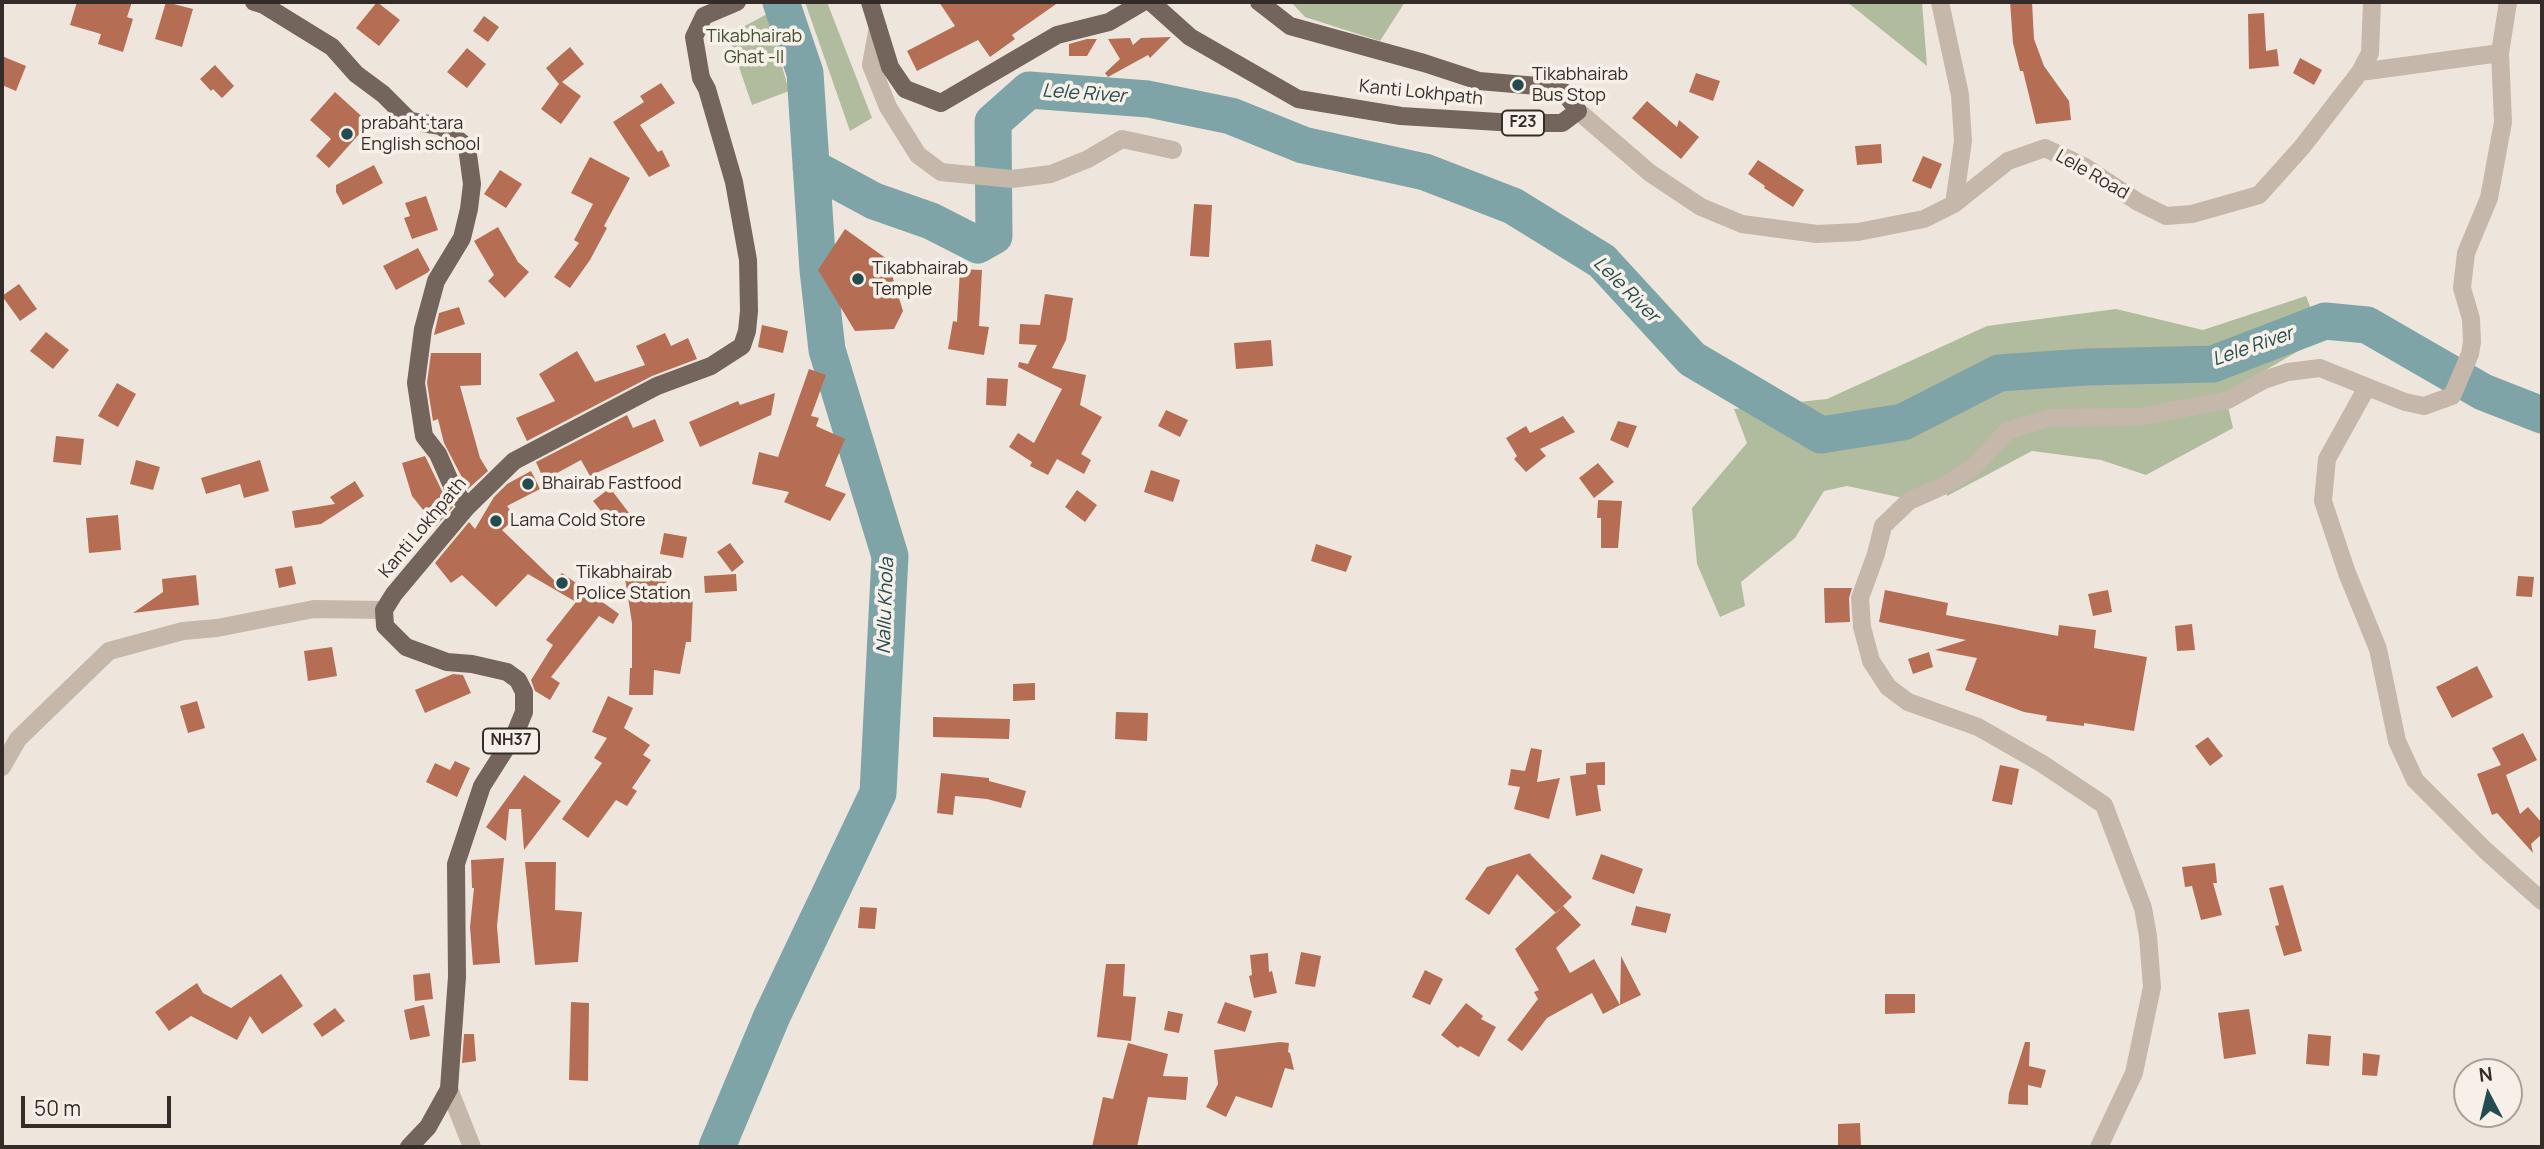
<!DOCTYPE html>
<html>
<head>
<meta charset="utf-8">
<style>
	body { margin:0 }
	#map { position:relative; width:2544px; height:1149px; overflow:hidden; background:#eee6dc; font-family:Manrope,sans-serif }
	canvas { display:block }
	.frame { position:absolute; inset:0; border:4px solid #332c28; pointer-events:none }
	.north { position:absolute; left:2453px; top:1058px; width:70px; height:70px; box-sizing:border-box; background:#f7f0e8; border:2px solid #a9a29b; border-radius:50%; rotate:353deg; font-size:19px; font-weight:700; line-height:28px; text-align:center; color:#332c28 }
	.north::after { content:''; display:block; margin:auto; width:24px; height:32px; background:#244b4f; clip-path:polygon(50% 0,100% 100%,50% 72%,0 100%) }
	.scale { position:absolute; left:21px; top:1096px; width:150px; height:32px; box-sizing:border-box; border:4px solid #332c28; border-top:0; padding-left:9px; font-size:21px; line-height:24px; white-space:nowrap; color:#332c28; -webkit-text-stroke:5px #f7f0e8; paint-order:stroke }
</style>
</head>
<body>
<div id="map">
<canvas width="2544" height="1149"></canvas>
<div class="frame"></div>
<div class="north">N</div>
<div class="scale">50 m</div>
</div>
<script>
const context = document.querySelector('canvas').getContext('2d');
context.lineJoin = 'round';
function paint(path, color) {
  context.fillStyle = color;
  context.fill(path, 'evenodd');
}
function toPath(rows) {
  const path = new Path2D();
  for (const r of rows) {
    path.moveTo(r[0], r[1]);
    for (let i = 2; i < r.length; i += 2) path.lineTo(r[i], r[i + 1]);
  }
  return path;
}
function trace(path, color, width, dash) {
  context.strokeStyle = color;
  context.lineWidth = width;
  context.lineCap = dash ? 'butt' : 'round';
  context.setLineDash(dash || []);
  context.stroke(path);
}
function drawText(font, color, halo, rows, align = 'center') {
  context.font = font + ' Manrope,sans-serif';
  context.lineWidth = 7;
  context.setLineDash([]);
  context.textBaseline = 'middle';
  context.strokeStyle = halo;
  context.fillStyle = color;
  for (const [text, x, y, turn = 0] of rows) {
    context.save();
    context.translate(x, y);
    context.rotate((+turn || 0) * Math.PI / 180);
    context.textAlign = isNaN(turn) ? turn : align;
    if (halo) context.strokeText(text, 0, 0);
    context.fillText(text, 0, 0);
    context.restore();
  }
}
paint(toPath([
	[805,2,827,2,872,118,850,131],
	[1291,2,1405,2,1380,41,1305,17],
	[1847,2,1922,2,1927,66],
	[767,14,789,91,752,105,728,35],
	[2306,296,2322,337,2225,394,2233,428,2146,475,2101,460,2032,451,1947,496,1944,484,1908,499,1847,486,1824,491,1795,538,1741,582,1745,606,1720,617,1697,564,1692,508,1747,443,1734,409,1827,399,1987,326,2116,309,2203,330]
]), '#b1bb9e');
trace(toPath([
	[811,167,874,201,931,221,978,245,994,236,993,122,1029,90,1148,99,1231,116,1303,145,1425,172,1513,206,1602,261,1692,359,1821,435,1903,422,1999,373,2086,367,2213,364,2325,321,2367,325,2483,392,2542,415],
	[717,1147,772,1016,878,793,890,556,827,350,818,270,805,73,781,2]
]), '#7fa4a7', 37);
paint(toPath([
	[77,2,132,2,127,17,133,19,123,52,98,44,101,34,70,25],
	[166,2,193,9,182,47,155,39],
	[377,2,400,20,379,46,356,28],
	[939,2,1059,2,1012,35,1015,39,990,57,978,40,917,71,907,51,955,26],
	[2010,2,2032,2,2034,39,2044,66,2069,101,2071,120,2036,124,2023,71,2020,71,2013,43],
	[2264,13,2266,51,2277,49,2279,66,2249,69,2248,14],
	[484,16,499,27,488,42,473,31],
	[1171,37,1150,58,1148,55,1108,77,1105,73,1120,59,1108,39,1130,38,1133,45,1141,38],
	[1087,39,1097,39,1087,56,1069,56,1069,44],
	[570,47,584,64,562,82,581,96,561,124,541,109,559,84,546,68],
	[467,48,486,64,467,88,447,72],
	[2,56,26,66,16,91,2,85],
	[2300,58,2322,70,2314,85,2293,73],
	[215,65,234,86,222,98,213,89,211,91,200,79],
	[1696,73,1720,81,1713,101,1689,92],
	[661,83,675,103,640,125,658,152,662,150,670,166,649,177,613,122,644,102,640,96],
	[335,92,369,123,329,168,316,156,331,139,310,120],
	[1647,101,1677,127,1679,120,1699,137,1681,159,1632,118],
	[1881,144,1882,163,1857,165,1855,146],
	[1923,156,1942,164,1931,189,1912,181],
	[590,157,630,178,604,226,607,228,590,260,570,288,554,277,579,243,574,240,593,204,571,193],
	[1758,160,1804,190,1793,207,1764,188,1765,186,1748,174],
	[374,165,383,183,343,205,336,192,336,185],
	[500,170,522,184,506,208,484,194],
	[426,196,438,230,412,239,404,218,410,216,405,203],
	[1194,204,1212,205,1209,257,1190,256],
	[498,227,518,262,529,272,505,298,488,281,494,275,474,241],
	[845,229,887,259,903,311,894,329,855,331,818,270],
	[418,248,430,270,427,273,396,290,383,266],
	[960,269,982,270,979,326,989,327,984,355,948,349,953,321,957,322],
	[19,284,37,309,20,321,2,296],
	[1045,294,1073,298,1066,340,1052,368,1086,375,1080,405,1102,417,1081,454,1091,460,1084,474,1057,459,1048,475,1030,466,1032,462,1009,447,1018,433,1034,443,1062,389,1018,367,1019,362,1028,364,1037,345,1019,344,1020,324,1040,325],
	[459,307,465,324,434,335,439,313],
	[762,325,788,331,783,353,758,347],
	[46,332,69,350,53,369,30,351],
	[665,333,671,346,688,338,697,359,652,376,527,441,516,418,555,401,539,374,577,351,595,382,645,365,636,346],
	[1271,340,1273,366,1236,369,1234,343],
	[431,353,481,353,481,385,460,386,480,458,488,471,468,489,444,443,438,419,433,421,427,383],
	[809,369,826,375,811,416,819,418,816,426,845,439,825,486,846,494,830,521,784,502,789,492,752,484,759,452,778,457],
	[987,378,1008,379,1006,406,986,405],
	[117,383,136,394,118,427,98,416],
	[775,393,771,415,700,447,689,422,738,401,740,405],
	[1166,410,1188,420,1180,437,1158,426],
	[627,415,633,428,655,419,664,441,590,476,581,460,544,480,536,462],
	[1563,416,1575,432,1540,449,1546,456,1526,472,1514,459,1517,456,1506,438,1526,426,1530,433],
	[1618,421,1637,426,1628,448,1610,440],
	[56,436,84,439,81,465,53,462],
	[425,456,443,493,453,507,436,526,412,496,402,463],
	[136,460,160,467,153,490,130,484],
	[260,460,269,491,244,498,240,484,206,494,201,478],
	[1598,463,1614,482,1594,498,1579,478],
	[1151,470,1180,480,1173,502,1144,492],
	[531,471,540,489,507,506,516,518,502,530,555,581,562,573,619,614,613,624,599,616,551,677,560,683,550,700,535,691,531,680,553,645,546,640,576,602,528,574,496,607,462,575,451,583,435,563,469,522,475,529,494,497,507,484],
	[355,481,364,496,321,524,295,528,292,511,335,504,330,497],
	[610,488,629,513,613,526,593,501],
	[1077,490,1097,505,1085,522,1065,507],
	[1598,500,1622,501,1618,548,1601,548,1601,518,1597,518],
	[118,515,121,550,89,553,86,518],
	[664,533,687,537,683,558,660,554],
	[730,543,744,562,732,572,717,552],
	[1316,544,1352,556,1346,572,1311,561],
	[292,566,296,584,279,588,275,569],
	[665,571,669,596,693,595,691,642,686,642,680,674,654,670,653,695,629,695,630,668,632,668,632,623,625,578],
	[736,574,737,591,705,593,704,576],
	[196,575,199,605,133,613,163,592,162,579],
	[2518,576,2534,577,2532,597,2516,596],
	[1824,588,1852,588,1849,598,1850,622,1825,623],
	[1885,590,1948,603,1946,615,2058,636,2059,625,2096,630,2094,648,2147,657,2134,731,2084,723,2084,726,2046,721,2047,716,2024,712,1965,690,1977,658,1935,650,1966,640,1879,622],
	[2108,590,2112,612,2093,616,2088,594],
	[2192,624,2195,650,2177,651,2175,626],
	[332,647,337,676,308,681,304,651],
	[1929,652,1933,667,1913,674,1908,659],
	[2477,666,2493,697,2452,718,2436,687],
	[453,674,463,675,471,693,425,713,415,690],
	[1035,683,1035,700,1013,701,1013,684],
	[608,696,633,708,624,728,650,745,643,755,651,760,632,788,637,791,627,806,616,800,588,838,562,819,602,763,594,758,607,738,592,732],
	[197,701,205,728,188,733,180,706],
	[1116,712,1148,713,1147,741,1115,739],
	[933,717,1010,719,1009,739,933,737],
	[2523,733,2537,760,2506,775,2520,814,2528,807,2542,823,2542,834,2531,844,2533,853,2497,813,2492,815,2477,774,2501,765,2492,748],
	[2208,737,2223,756,2210,766,2195,746],
	[1531,748,1542,750,1537,782,1560,778,1549,819,1514,809,1520,787,1508,785,1511,769,1525,771],
	[455,761,470,768,457,797,426,782,435,763,450,770],
	[1605,762,1605,785,1597,785,1601,811,1576,816,1570,776,1586,774,1586,763],
	[2000,765,2019,769,2012,805,1992,801],
	[941,773,989,778,989,781,1026,791,1021,808,987,799,955,796,953,815,937,813],
	[524,775,561,801,524,850,521,809,509,809,506,841,486,827],
	[1531,853,1530,854,1572,897,1556,913,1517,874,1489,915,1465,899,1487,867],
	[1601,854,1643,869,1634,894,1592,879],
	[504,858,497,926,500,963,473,965,470,927,474,888,472,888,471,860],
	[525,862,556,862,555,910,582,912,578,962,535,965],
	[2215,863,2217,883,2213,883,2222,915,2201,920,2192,886,2185,887,2182,867],
	[2283,885,2302,951,2284,956,2275,926,2279,925,2269,888],
	[1563,906,1581,925,1556,948,1570,973,1594,959,1620,1005,1603,1014,1592,993,1547,1018,1522,1051,1507,1040,1538,999,1534,992,1539,990,1515,949],
	[1636,906,1671,914,1666,933,1631,925],
	[860,907,877,908,875,929,858,928],
	[1301,952,1321,956,1315,987,1295,984],
	[1268,953,1269,972,1272,971,1277,993,1254,998,1249,976,1252,975,1250,955],
	[1621,956,1641,995,1620,1005],
	[1106,964,1125,964,1123,996,1136,997,1131,1041,1097,1037],
	[1425,970,1443,979,1430,1005,1412,997],
	[430,973,433,999,415,1001,413,975],
	[281,974,303,1006,262,1034,250,1016,237,1040,191,1016,169,1031,155,1012,197,983,203,993,231,1008],
	[1885,994,1915,994,1915,1013,1885,1014],
	[571,1002,589,1003,588,1081,569,1080],
	[1225,1002,1252,1011,1245,1032,1217,1023],
	[1466,1003,1483,1016,1481,1019,1496,1027,1479,1057,1460,1046,1458,1048,1441,1035],
	[424,1005,430,1036,410,1040,404,1010],
	[335,1008,345,1021,322,1037,313,1024],
	[2249,1009,2256,1054,2224,1059,2218,1013],
	[1168,1011,1183,1014,1179,1033,1164,1030],
	[464,1034,474,1034,476,1061,462,1063],
	[2308,1034,2331,1036,2329,1066,2306,1064],
	[1280,1042,1289,1043,1288,1052,1290,1053,1294,1070,1285,1068,1272,1108,1236,1096,1226,1117,1206,1107,1218,1084,1214,1050],
	[2025,1042,2030,1042,2029,1066,2046,1070,2041,1088,2028,1085,2028,1105,2008,1104,2009,1093],
	[1128,1043,1168,1054,1163,1076,1188,1077,1186,1100,1148,1097,1137,1147,1092,1147,1103,1097,1113,1099],
	[2363,1053,2380,1055,2377,1076,2362,1075],
	[1860,1123,1861,1147,1838,1147,1838,1124]
]), '#b56e53');
trace(toPath([
	[1940,2,1960,95,1963,141,1954,204],
	[878,27,871,65,888,107,918,155,941,172,1012,179,1051,174,1088,159,1122,139,1173,150],
	[2360,72,2500,53],
	[1578,111,1650,173,1701,207,1742,224,1817,234,1858,232,1924,219,1954,204,2008,161,2045,148,2085,167,2138,202,2166,216,2192,214,2259,195,2302,147,2360,72,2370,53,2372,2],
	[2367,387,2327,459,2323,501,2347,573,2378,649,2397,741,2415,780,2485,850,2542,901],
	[2,767,18,739,109,651,183,631,217,628,314,609,384,610],
	[449,1089,472,1147],
	[2099,1147,2134,1073,2152,987,2148,936,2143,908,2104,805,2041,763,1978,727,1908,702,1888,687,1871,661,1862,627,1860,598,1876,554,1883,526,1909,501,1945,485,1973,468,2007,431,2050,418,2139,417,2228,400,2264,380,2288,372,2320,368,2405,402,2424,406,2452,396,2470,354,2472,342,2471,319,2462,288,2466,253,2489,198,2503,122,2500,53,2508,2]
]), '#c5b7aa', 18);
trace(toPath([
	[254,2,264,5,332,47,356,74,383,94,410,121,441,126,467,147,472,184,469,209,462,238,436,281,423,329,416,383,424,436,438,454,453,488,467,507],
	[870,2,890,67,905,89,941,103,1057,35,1109,22,1143,2],
	[1151,2,1190,37,1298,99,1401,116,1515,123,1562,123,1578,111,1564,92,1549,87,1479,81,1424,63,1290,26,1259,2],
	[409,1147,428,1127,449,1089,457,977,456,864,482,786,515,734,524,712,524,692,518,680,507,672,472,664,447,662,406,647,385,626,384,610,394,594,467,507,514,461,657,386,711,366,742,346,747,331,749,311,748,260,734,182,707,89,701,78,694,37,704,16,737,2]
]), '#73645c', 18);
for (const [x, y, r, color] of [
	[1518,85,7,"#244b4f"],
	[347,134,7,"#244b4f"],
	[858,279,7,"#244b4f"],
	[528,484,7,"#244b4f"],
	[496,521,7,"#244b4f"],
	[562,583,7,"#244b4f"]
]) {
  const dot = new Path2D();
  dot.arc(x, y, r, 0, 2 * Math.PI);
  context.fillStyle = color;
  context.fill(dot);
  trace(dot, '#f7f0e8', 2.5);
}
for (const [x, y, w] of [
	[1523,123,42],
	[511,741,56]
]) {
  const box = new Path2D();
  box.roundRect(x - w / 2, y - 12.5, w, 25, 5);
  context.fillStyle = '#f7f0e8';
  context.fill(box);
  trace(box, '#332c28', 2);
}
drawText('bold 16px', '#332c28', null, [
	["F23",1523,123],
	["NH37",511,741]
]);
drawText('18px', '#424e30', '#f7f0e8', [
	["Tikabhairab",754,37],
	["Ghat -II",754,58]
]);
drawText('18px', '#332c28', '#f7f0e8', [
	["Tikabhairab",1532,75],
	["Bus Stop",1532,96],
	["prabaht tara",361,124],
	["English school",361,145],
	["Tikabhairab",872,269],
	["Temple",872,290],
	["Bhairab Fastfood",542,484],
	["Lama Cold Store",510,521],
	["Tikabhairab",576,573],
	["Police Station",576,594]
], 'left');
drawText('18px', '#332c28', '#f7f0e8', [
	["Kanti Lokhpath",1421,93,6],
	["Lele Road",2092,175,30],
	["Kanti Lokhpath",423,528,-50]
]);
drawText('italic 19px', '#244b4f', '#f7f0e8', [
	["Lele River",1084,94,4],
	["Lele River",1626,290,45],
	["Lele River",2253,347,-19],
	["Nallu Khola",886,606,-88]
]);
</script>
</body>
</html>
